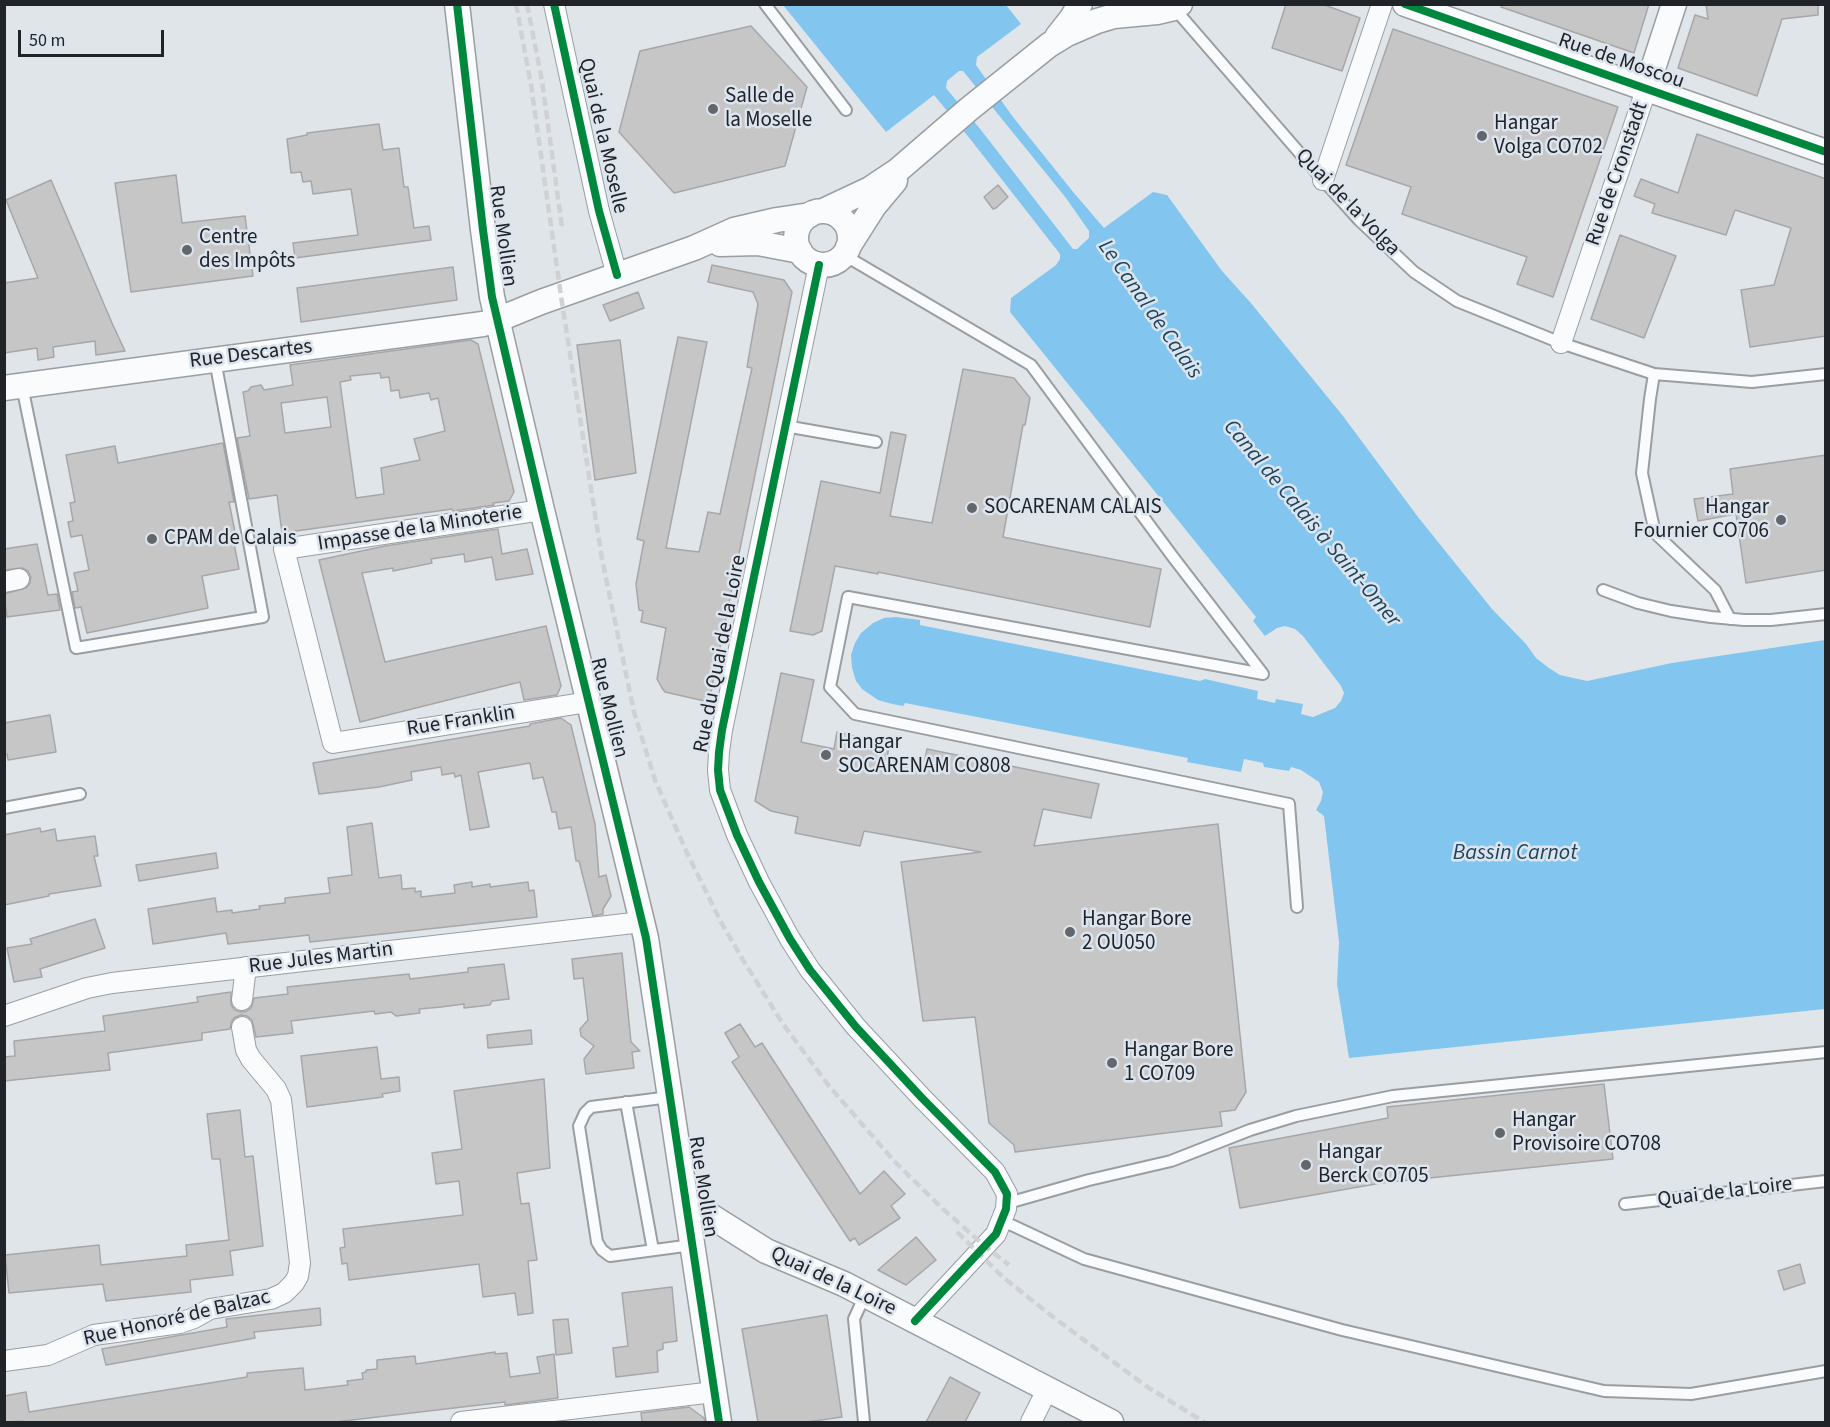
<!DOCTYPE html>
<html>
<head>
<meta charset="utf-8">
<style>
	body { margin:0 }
	#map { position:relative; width:1830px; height:1427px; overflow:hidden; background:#e0e5ea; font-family:"Source Sans 3",sans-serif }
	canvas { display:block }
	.frame { position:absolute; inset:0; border:6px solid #202327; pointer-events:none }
	.scale { position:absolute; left:18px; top:30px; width:146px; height:27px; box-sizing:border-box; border:3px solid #202327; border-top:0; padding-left:8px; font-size:18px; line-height:21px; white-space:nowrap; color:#202327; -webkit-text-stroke:4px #dce4ee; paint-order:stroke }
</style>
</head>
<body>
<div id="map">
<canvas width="1830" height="1427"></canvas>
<div class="frame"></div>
<div class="scale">50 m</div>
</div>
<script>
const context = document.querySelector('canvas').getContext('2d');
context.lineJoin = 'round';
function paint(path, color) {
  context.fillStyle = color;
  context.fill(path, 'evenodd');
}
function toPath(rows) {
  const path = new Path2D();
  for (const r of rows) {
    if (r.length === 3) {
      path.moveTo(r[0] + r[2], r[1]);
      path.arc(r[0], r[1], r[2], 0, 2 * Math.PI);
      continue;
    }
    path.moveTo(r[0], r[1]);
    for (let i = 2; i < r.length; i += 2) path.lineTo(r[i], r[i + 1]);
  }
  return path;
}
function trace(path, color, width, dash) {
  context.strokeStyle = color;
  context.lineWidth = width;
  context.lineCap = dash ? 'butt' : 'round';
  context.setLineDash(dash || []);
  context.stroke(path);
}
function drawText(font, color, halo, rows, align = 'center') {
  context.font = font + ' "Source Sans 3",sans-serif';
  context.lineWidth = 5;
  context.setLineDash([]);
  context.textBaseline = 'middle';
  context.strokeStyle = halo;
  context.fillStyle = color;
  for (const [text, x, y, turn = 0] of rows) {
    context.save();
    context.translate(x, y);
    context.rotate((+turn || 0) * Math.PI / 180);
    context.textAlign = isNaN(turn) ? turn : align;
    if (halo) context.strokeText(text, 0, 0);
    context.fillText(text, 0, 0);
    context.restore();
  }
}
paint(toPath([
	[783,5,1006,5,1021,24,977,57,976,65,1013,117,1074,193,1104,228,1153,192,1167,195,1222,271,1250,302,1343,416,1418,517,1492,609,1526,644,1536,658,1549,668,1560,675,1587,681,1672,663,1825,640,1825,1009,1349,1058,1337,984,1339,942,1324,816,1316,810,1321,801,1323,792,1319,782,1301,770,1291,767,1289,771,1264,767,1263,763,1244,759,1241,772,1187,762,1188,758,905,703,903,706,892,704,878,700,862,689,856,681,852,668,851,655,855,643,861,633,873,623,884,618,896,617,920,620,920,625,1200,681,1205,679,1258,691,1257,699,1275,703,1276,699,1303,704,1301,714,1313,717,1335,708,1341,701,1344,693,1341,686,1303,636,1295,629,1285,626,1277,628,1265,636,1253,621,1256,617,1010,312,1011,298,1056,265,1060,259,1060,254,971,140,934,95,886,132],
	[959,71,963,71,1066,198,1089,231,1089,238,1077,249,1073,249,981,130,946,88,947,81]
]), '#82c6ef');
const building = toPath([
	[1286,4,1322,4,1360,18,1342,71,1272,48,1286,4],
	[1502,4,1649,4,1634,53,1501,7,1502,4],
	[1706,4,1818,4,1818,15,1782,19,1757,96,1678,68,1695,15,1708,19,1706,4],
	[751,26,807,87,785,166,674,193,619,132,640,51,751,26],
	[1393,29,1618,107,1553,297,1517,284,1527,257,1402,214,1411,187,1346,165,1393,29],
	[379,124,383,150,399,148,404,187,408,187,414,228,429,226,431,240,295,258,293,243,358,235,351,189,313,194,311,181,303,182,301,172,291,173,287,139,307,135,307,133,379,124],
	[1697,134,1826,179,1826,336,1750,347,1741,290,1774,285,1791,228,1735,210,1726,235,1652,213,1655,204,1634,196,1641,179,1678,193,1697,134],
	[176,175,182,223,245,216,253,276,131,292,115,183,176,175],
	[51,180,112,323,125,351,96,355,95,341,53,347,54,357,38,360,37,348,4,353,4,283,38,278,6,200,51,180],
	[998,185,1008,197,996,208,993,209,984,197,998,185],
	[1620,235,1676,256,1644,338,1591,319,1620,235],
	[712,265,784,280,792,292,709,702,665,692,662,688,657,679,666,628,641,622,643,611,639,610,636,584,644,541,637,539,678,337,707,342,666,548,699,552,708,512,720,514,752,368,747,367,758,304,753,292,708,282,712,265],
	[453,267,457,300,301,322,297,288,453,267],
	[638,292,644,308,610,321,603,305,638,292],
	[471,340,478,344,514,492,509,501,493,503,494,505,453,511,452,509,282,533,277,495,249,499,237,438,250,436,243,392,248,391,251,387,261,385,264,390,293,385,290,365,471,340],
	[380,373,381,378,389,377,391,391,399,390,400,398,429,393,431,400,438,398,445,431,414,439,420,460,381,468,384,494,356,498,340,382,351,380,350,376,380,373],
	[327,397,331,427,285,433,281,403,327,397],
	[620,340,636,473,595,480,577,345,620,340],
	[963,369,1014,378,1030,398,1025,425,1023,425,1003,537,1161,569,1150,627,878,572,878,574,835,566,822,631,813,635,790,631,821,481,880,493,891,432,906,435,890,516,932,523,963,369],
	[223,443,234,502,229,502,235,532,232,533,239,569,202,576,208,608,87,633,81,607,75,608,72,592,78,591,74,573,89,570,82,535,71,537,68,522,73,521,70,503,75,502,66,455,115,446,118,463,223,443],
	[1826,455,1826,570,1746,583,1736,514,1698,521,1694,499,1733,494,1730,469,1826,455],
	[498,529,502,554,527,549,533,574,496,580,492,557,465,562,464,554,431,559,432,563,393,571,393,568,362,573,385,662,546,626,561,686,557,695,524,700,520,682,360,722,319,560,385,546,498,529],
	[37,544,48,595,57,594,60,610,7,617,4,594,26,588,30,583,31,577,28,571,22,568,4,570,4,549,37,544],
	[781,673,814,680,801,742,834,749,837,732,890,744,886,761,923,769,927,749,1099,784,1091,818,1043,809,1034,846,1218,824,1246,1092,1235,1110,1220,1112,1222,1126,1015,1152,1014,1145,989,1123,975,1017,923,1021,901,862,981,852,864,831,860,846,795,833,798,817,771,811,755,801,781,673],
	[50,715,56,752,8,760,7,754,4,754,4,723,50,715],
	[561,718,571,725,595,824,599,877,606,875,611,896,603,909,603,914,593,916,579,861,576,861,571,827,559,829,556,812,552,812,543,777,533,779,530,763,478,772,489,827,470,830,461,775,455,777,454,773,442,775,441,767,411,772,412,780,379,787,319,794,313,763,512,729,530,726,530,724,561,718],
	[372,823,379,878,401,875,402,889,415,888,415,892,421,891,421,897,455,893,454,885,472,882,472,887,490,884,490,887,528,882,529,891,534,890,537,917,310,942,309,935,228,944,226,933,153,944,148,909,215,898,217,912,232,910,232,913,260,909,259,906,285,903,285,898,330,893,328,878,352,875,347,827,372,823],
	[40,828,41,832,55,829,57,841,95,836,98,856,94,856,101,886,49,894,49,896,4,905,4,835,40,828],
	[216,853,218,868,139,881,136,865,216,853],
	[95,919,105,948,40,969,42,977,14,982,7,948,32,944,30,939,95,919],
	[622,953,631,1042,640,1051,632,1052,634,1068,586,1074,584,1059,594,1046,581,1036,580,1029,588,1020,583,978,574,979,572,959,622,953],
	[504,964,509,999,492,1001,490,1005,464,1008,464,1004,441,1007,419,1009,420,1013,396,1016,391,1012,375,1014,374,1011,291,1021,293,1033,256,1037,252,1020,247,1016,241,1015,234,1018,231,1023,230,1029,202,1033,202,1040,108,1053,110,1070,4,1081,4,1057,15,1056,14,1041,105,1031,103,1016,198,1002,197,997,231,992,231,1005,235,1010,241,1012,247,1011,251,1008,254,998,288,994,287,987,409,974,410,979,468,972,468,968,504,964],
	[740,1024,755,1047,762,1043,860,1194,884,1171,905,1194,891,1206,900,1218,859,1245,855,1238,850,1241,732,1062,739,1057,725,1033,740,1024],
	[531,1030,532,1044,488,1048,487,1035,531,1030],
	[377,1047,381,1079,399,1077,400,1091,382,1094,383,1097,307,1107,301,1056,377,1047],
	[544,1079,550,1168,517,1173,521,1204,529,1203,537,1260,528,1261,533,1313,518,1315,515,1293,483,1297,479,1264,349,1280,347,1263,342,1264,340,1248,345,1247,343,1229,463,1215,459,1181,436,1184,432,1153,462,1149,454,1091,544,1079],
	[1604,1084,1613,1159,1381,1183,1240,1208,1229,1148,1388,1118,1387,1107,1604,1084],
	[240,1110,245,1157,253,1156,263,1246,230,1251,233,1275,190,1280,191,1292,106,1301,103,1284,9,1293,5,1255,99,1245,101,1265,187,1256,186,1245,229,1240,220,1159,212,1159,207,1114,240,1110],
	[916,1237,936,1260,906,1285,878,1270,916,1237],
	[1800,1264,1805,1283,1784,1290,1778,1271,1800,1264],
	[672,1287,677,1341,663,1343,663,1349,657,1351,658,1372,616,1377,613,1348,628,1346,622,1293,672,1287],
	[320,1308,321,1325,254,1332,255,1338,106,1365,102,1349,227,1327,226,1319,320,1308],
	[827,1315,842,1417,807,1422,758,1422,742,1329,827,1315],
	[568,1319,572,1353,556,1355,553,1320,568,1319],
	[495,1352,495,1354,507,1353,510,1377,540,1373,537,1357,554,1354,558,1398,505,1405,505,1402,335,1422,23,1422,23,1421,4,1422,4,1396,26,1392,29,1412,247,1377,247,1373,303,1368,305,1390,348,1385,347,1381,363,1379,362,1373,366,1372,366,1370,377,1369,377,1360,415,1356,416,1364,495,1352],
	[950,1377,980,1393,965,1422,926,1422,950,1377],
	[689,1407,704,1418,705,1422,642,1422,641,1413,689,1407]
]);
paint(building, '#c6c6c7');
trace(building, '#a7a7a9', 1.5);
const service = toPath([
	[765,4,846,110],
	[1174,8,1323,180,1359,220,1414,272,1457,301,1561,343,1654,374,1752,382,1826,374],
	[844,255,1031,365,1173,557,1263,674,848,597,830,687,855,714,1289,804,1297,907],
	[1654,374,1650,399,1642,473,1655,533,1715,590,1730,619],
	[22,386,76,648,263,617,215,360],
	[785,426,876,442],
	[1603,590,1638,603,1671,611,1711,617,1744,620,1771,620,1826,614],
	[4,808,80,794],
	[670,1097,591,1107,585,1113,579,1126,597,1242,602,1250,610,1256,692,1245],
	[626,1102,653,1250],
	[1008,1203,1089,1180,1171,1161,1250,1130,1296,1116,1393,1096,1826,1052],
	[1625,1204,1826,1181],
	[1003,1221,1084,1259,1342,1330,1604,1391,1691,1394,1826,1371],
	[864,1422,854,1319,865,1295]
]);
const minor = toPath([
	[554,4,599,211,617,275],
	[1323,180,1382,4],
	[819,265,722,730,719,752,718,770,720,790,737,835,759,882,790,939,810,970,856,1027,922,1098,995,1172,1007,1194,1006,1209,996,1234,915,1321],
	[1561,343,1646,90],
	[542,510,284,549,333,743,588,702],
	[4,582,19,579],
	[242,1000,246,967],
	[4,1016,87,988,112,983,642,922],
	[4,1361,48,1355,94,1335,180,1323,194,1318,210,1309,271,1299,284,1293,294,1283,298,1276,300,1263,281,1100,276,1089,251,1059,246,1050,242,1027],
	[461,1422,714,1392],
	[1031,1422,1047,1390]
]);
const tertiary = toPath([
	[457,4,483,230,492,297,542,510,646,938,719,1422],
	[1405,4,1826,152],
	[1057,37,1072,18,1080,4],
	[1646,90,1674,4],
	[823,211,870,189,897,171,969,109,1049,45,1067,34,1097,21,1114,16,1157,12,1174,8,1180,4],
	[823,238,27],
	[720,244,758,243,800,251],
	[848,247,874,206,895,181],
	[4,388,483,324,497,320,541,302,694,248,734,230,777,220,810,215],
	[686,1202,709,1215,766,1251,844,1284,1111,1422]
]);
trace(service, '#9a9ea1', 14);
trace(minor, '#9a9ea1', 22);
trace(tertiary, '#9a9ea1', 27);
trace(service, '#fafbfc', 10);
trace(minor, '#fafbfc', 20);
trace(tertiary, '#fafbfc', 24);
trace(toPath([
	[516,4,531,85,561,296,602,559,634,712,655,780,687,853,721,922,743,960,783,1024,829,1086,895,1162,943,1209,986,1247,1009,1265],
	[527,4,542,81,562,227],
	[957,1232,1004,1278,1053,1317,1146,1386,1204,1422]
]), '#d0d1d2', 4.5, [9, 4.5]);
trace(toPath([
	[457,4,483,230,492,297,542,510,646,938,719,1422],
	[554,4,599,211,617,275],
	[1405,4,1826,152],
	[819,265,722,730,719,752,718,770,720,790,737,835,759,882,790,939,810,970,856,1027,922,1098,995,1172,1007,1194,1006,1209,996,1234,915,1321]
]), '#00873e', 8);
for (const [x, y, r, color] of [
	[713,109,6,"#63676b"],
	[1482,136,6,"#63676b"],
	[187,250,6,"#63676b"],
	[972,508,6,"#63676b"],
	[1781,520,6,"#63676b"],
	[152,539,6,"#63676b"],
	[826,755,6,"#63676b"],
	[1070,932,6,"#63676b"],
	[1112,1063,6,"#63676b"],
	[1500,1133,6,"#63676b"],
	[1306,1165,6,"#63676b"]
]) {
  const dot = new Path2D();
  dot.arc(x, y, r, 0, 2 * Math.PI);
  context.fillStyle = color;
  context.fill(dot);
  trace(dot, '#dce4ee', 2);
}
drawText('21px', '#202327', '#dce4ee', [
	["Rue de Moscou",1621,62,19],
	["Quai de la Moselle",602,136,77],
	["Rue de Cronstadt",1618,174,-71],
	["Quai de la Volga",1347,203,46],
	["Rue Mollien",502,236,82],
	["Rue Descartes",251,355,-7],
	["Impasse de la Minoterie",420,529,-9],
	["Rue du Quai de la Loire",721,654,-79],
	["Rue Mollien",608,708,76],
	["Rue Franklin",461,722,-9],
	["Rue Jules Martin",321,959,-7],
	["Rue Mollien",702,1187,81],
	["Quai de la Loire",1725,1193,-7],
	["Quai de la Loire",833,1282,25],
	["Rue Honoré de Balzac",177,1319,-13]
]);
drawText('21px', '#202327', '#dce4ee', [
	["Salle de",725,97],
	["la Moselle",725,121],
	["Hangar",1494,124],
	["Volga CO702",1494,148],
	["Centre",199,238],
	["des Impôts",199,262],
	["SOCARENAM CALAIS",984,508],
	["Hangar",1769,508,"right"],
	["Fournier CO706",1769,532,"right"],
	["CPAM de Calais",164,539],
	["Hangar",838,743],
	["SOCARENAM CO808",838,767],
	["Hangar Bore",1082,920],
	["2 OU050",1082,944],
	["Hangar Bore",1124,1051],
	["1 CO709",1124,1075],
	["Hangar",1512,1121],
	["Provisoire CO708",1512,1145],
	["Hangar",1318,1153],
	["Berck CO705",1318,1177]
], 'left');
drawText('italic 22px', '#1c445b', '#dce4ee', [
	["Le Canal de Calais",1149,310,55],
	["Canal de Calais à Saint-Omer",1311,524,50],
	["Bassin Carnot",1515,854]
]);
</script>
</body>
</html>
